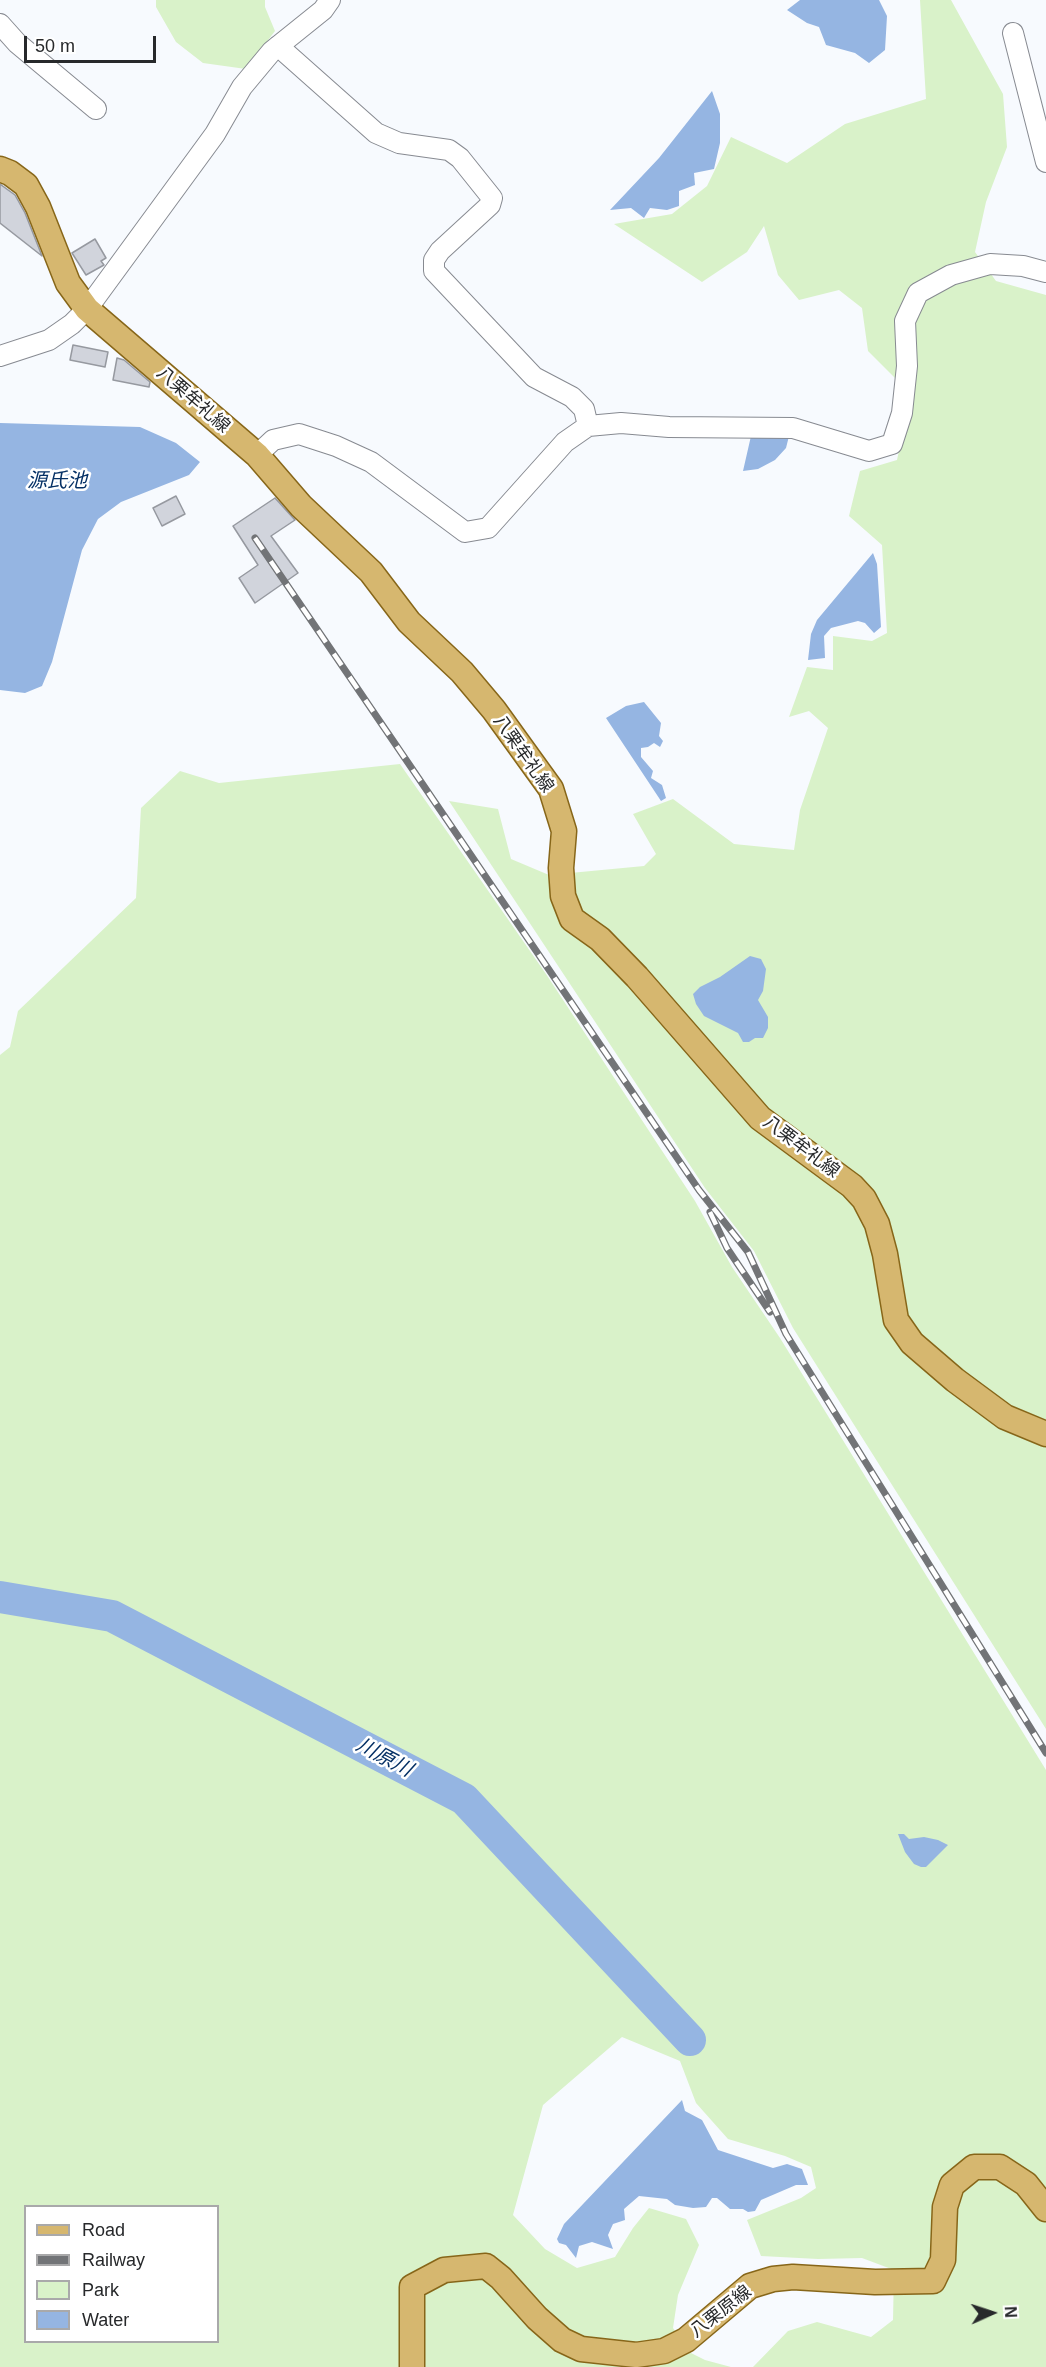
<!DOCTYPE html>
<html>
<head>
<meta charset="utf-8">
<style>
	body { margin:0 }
	#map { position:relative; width:1046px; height:2367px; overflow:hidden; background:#f7fafe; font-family:Arial,sans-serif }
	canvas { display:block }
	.legend { position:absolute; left:24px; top:2205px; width:195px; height:138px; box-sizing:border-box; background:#fff; border:2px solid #a9a9aa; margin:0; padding:8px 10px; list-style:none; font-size:18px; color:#27292b }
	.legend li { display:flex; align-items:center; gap:12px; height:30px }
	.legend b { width:30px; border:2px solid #a9a9aa }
	.north { position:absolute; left:962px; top:2283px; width:60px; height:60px; -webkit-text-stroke:4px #fff; paint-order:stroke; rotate:87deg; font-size:16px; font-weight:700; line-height:24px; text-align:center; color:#27292b }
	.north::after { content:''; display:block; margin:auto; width:21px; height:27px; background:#27292b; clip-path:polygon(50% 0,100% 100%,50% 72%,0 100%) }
	.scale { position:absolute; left:24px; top:36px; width:132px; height:27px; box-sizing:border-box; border:3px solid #27292b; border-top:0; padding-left:8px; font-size:18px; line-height:21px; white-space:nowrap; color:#27292b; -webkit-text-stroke:4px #fff; paint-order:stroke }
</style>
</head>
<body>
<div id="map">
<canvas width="1046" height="2367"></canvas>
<ul class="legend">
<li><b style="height:8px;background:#d6b76f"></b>Road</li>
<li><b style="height:8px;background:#727477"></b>Railway</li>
<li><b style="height:16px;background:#d9f2c9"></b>Park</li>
<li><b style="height:16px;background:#95b5e2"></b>Water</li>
</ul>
<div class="north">N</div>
<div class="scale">50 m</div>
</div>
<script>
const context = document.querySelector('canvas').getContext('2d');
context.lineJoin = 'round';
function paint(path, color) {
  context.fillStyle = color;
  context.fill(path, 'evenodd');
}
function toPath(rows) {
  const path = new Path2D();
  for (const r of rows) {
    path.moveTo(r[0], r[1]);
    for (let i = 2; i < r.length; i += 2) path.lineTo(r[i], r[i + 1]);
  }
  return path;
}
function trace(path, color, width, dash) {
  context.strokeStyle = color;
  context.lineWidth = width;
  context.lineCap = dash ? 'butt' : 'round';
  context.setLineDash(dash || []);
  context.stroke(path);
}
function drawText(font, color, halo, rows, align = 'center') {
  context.font = font + ' Arial,"Noto Sans JP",sans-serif';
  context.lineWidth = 5;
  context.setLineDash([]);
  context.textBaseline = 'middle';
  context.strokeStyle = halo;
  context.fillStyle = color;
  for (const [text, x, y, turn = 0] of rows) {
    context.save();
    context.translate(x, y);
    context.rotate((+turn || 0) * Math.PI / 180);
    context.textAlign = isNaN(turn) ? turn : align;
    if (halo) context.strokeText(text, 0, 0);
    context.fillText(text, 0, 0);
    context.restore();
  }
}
paint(toPath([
	[156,0,265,0,265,7,275,31,246,69,203,63,176,42,156,7],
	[920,0,951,0,1003,94,1007,147,986,202,975,252,996,281,1046,295,1046,1729,793,1328,754,1251,705,1188,449,801,498,809,511,859,549,875,644,866,656,854,633,814,673,799,734,844,794,850,800,810,828,728,809,711,789,717,807,667,833,670,833,636,872,641,887,633,882,545,849,516,860,471,897,460,911,394,868,351,862,308,839,290,799,300,778,275,764,226,747,252,702,282,614,224,672,214,707,186,731,137,787,163,845,124,926,99],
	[400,764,546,974,695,1201,732,1267,780,1338,1046,1770,1046,2367,753,2367,788,2331,817,2322,871,2337,893,2320,894,2270,862,2258,818,2259,761,2256,747,2220,801,2198,816,2188,811,2167,785,2156,728,2139,696,2103,680,2061,622,2037,543,2105,513,2215,545,2249,577,2268,615,2257,633,2228,649,2208,686,2219,699,2245,678,2295,673,2328,691,2353,705,2360,731,2367,0,2367,0,1055,10,1047,18,1011,136,898,141,808,180,771,219,783],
	[26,2206,218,2206,218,2342,26,2342]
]), '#d9f2c9');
paint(toPath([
	[800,0,879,0,887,16,885,50,869,63,855,53,826,45,819,27,807,23,787,10],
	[712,91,720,114,720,143,714,169,694,173,695,185,679,191,679,206,667,210,650,208,644,218,631,208,610,210,659,158],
	[0,423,140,427,176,443,200,462,189,475,121,502,98,519,82,550,52,662,42,686,25,693,0,690],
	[751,436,789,436,786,448,775,460,758,469,743,471],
	[873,553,877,564,881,627,874,633,865,623,858,621,831,628,824,636,825,658,808,660,811,634,817,620],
	[644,702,661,723,659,736,663,741,660,747,654,743,648,747,641,748,641,757,653,771,651,778,662,785,666,798,661,801,606,718,626,706],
	[750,956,761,959,766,969,763,991,758,1000,768,1017,768,1028,763,1038,755,1038,749,1042,743,1042,738,1033,704,1016,696,1004,693,994,700,987,720,977],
	[898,1834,904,1834,909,1839,924,1837,938,1840,948,1845,926,1867,921,1867,914,1864,905,1852],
	[682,2100,685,2111,702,2120,718,2150,773,2168,787,2164,802,2169,808,2185,796,2185,761,2200,755,2211,748,2212,743,2209,730,2209,717,2198,712,2198,706,2207,693,2208,675,2205,667,2199,639,2196,624,2209,625,2220,613,2224,608,2235,613,2249,592,2242,579,2246,576,2258,566,2245,559,2243,557,2239,564,2224]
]), '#95b5e2');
trace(toPath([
	[0,1597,112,1616,464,1799,690,2040]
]), '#95b5e2', 32);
const building = toPath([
	[0,184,15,195,25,213,42,256,0,223,0,184],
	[95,239,106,258,101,261,104,265,86,275,72,253,95,239],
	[73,345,108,352,105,367,70,360,73,345],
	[117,358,124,360,150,382,149,387,113,380,117,358],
	[176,496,185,514,162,526,153,508,176,496],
	[275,498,295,520,271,536,298,573,255,603,239,578,258,565,233,526,275,498]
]);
paint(building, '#d1d4dc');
trace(building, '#9699a0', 1.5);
const minor = toPath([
	[0,24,17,43,96,109],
	[1013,33,1046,162],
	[278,46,376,133,399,143,449,150,460,158,492,198,490,205,440,251,434,260,434,271,534,377,572,397,584,409,588,426],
	[0,356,49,340,72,324,87,309,215,134,242,87,272,51,323,10,330,0],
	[257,455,273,440,299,434,336,446,371,462,465,532,488,528,565,442,588,426,621,423,669,427,793,428,869,451,892,444,902,413,907,366,905,321,918,293,951,275,990,264,1023,266,1046,272]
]);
const major = toPath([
	[0,169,10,173,26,185,38,207,68,283,87,309,257,455,301,506,371,572,409,622,462,672,494,710,551,789,564,831,561,868,563,896,572,919,600,939,637,977,760,1118,852,1186,864,1199,877,1224,885,1254,896,1320,912,1343,955,1380,1005,1417,1046,1434],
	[412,2367,412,2287,444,2270,486,2266,501,2278,537,2318,562,2340,581,2349,636,2355,664,2351,686,2340,750,2286,773,2279,793,2277,875,2282,933,2281,943,2260,945,2207,952,2185,974,2167,1000,2167,1026,2184,1046,2209]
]);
trace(minor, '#878a91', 22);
trace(major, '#876619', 27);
trace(minor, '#fff', 20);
trace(major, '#d6b76f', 24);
const rail = toPath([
	[255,538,699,1190,748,1252,786,1334,1046,1753],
	[710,1212,727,1248,770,1312]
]);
trace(rail, '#727477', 7);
trace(rail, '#fff', 4.5, [14]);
drawText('18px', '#27292b', '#fff', [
	["八栗牟礼線",193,400,41],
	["八栗牟礼線",523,754,55],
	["八栗牟礼線",801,1147,37],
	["八栗原線",721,2312,-38]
]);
drawText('italic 20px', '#053065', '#fff', [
	["源氏池",57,481],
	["川原川",384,1758,28]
]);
</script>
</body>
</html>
